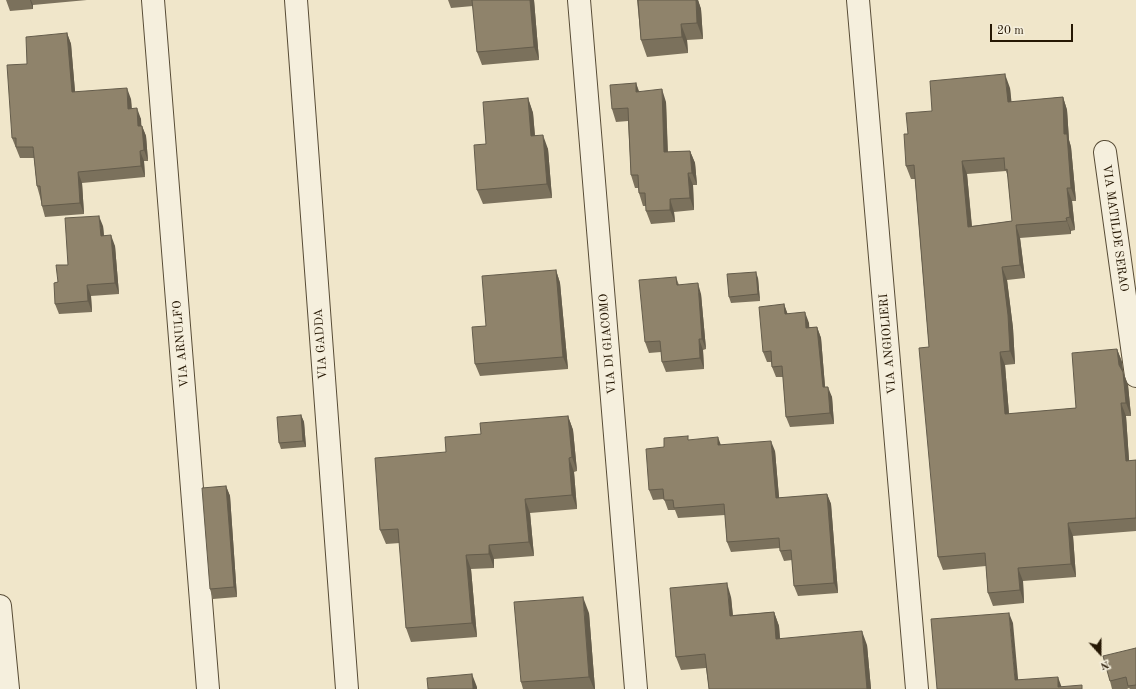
<!DOCTYPE html>
<html>
<head>
<meta charset="utf-8">
<style>
	body { margin:0 }
	#map { position:relative; width:1136px; height:689px; overflow:hidden; background:#f0e6ca; font-family:"Old Standard TT",serif }
	canvas { display:block }
	.north { position:absolute; left:1080px; top:633px; width:40px; height:40px; -webkit-text-stroke:3px #f5efdd; paint-order:stroke; rotate:159deg; font-size:11px; font-weight:700; line-height:16px; text-align:center; color:#261804 }
	.north::after { content:''; display:block; margin:auto; width:14px; height:18px; background:#261804; clip-path:polygon(50% 0,100% 100%,50% 72%,0 100%) }
	.scale { position:absolute; left:990px; top:24px; width:83px; height:18px; box-sizing:border-box; border:2px solid #261804; border-top:0; padding-left:5px; font-size:12px; line-height:14px; white-space:nowrap; color:#261804; -webkit-text-stroke:3px #f5efdd; paint-order:stroke }
</style>
</head>
<body>
<div id="map">
<canvas width="1136" height="689"></canvas>
<div class="north">N</div>
<div class="scale">20 m</div>
</div>
<script>
const context = document.querySelector('canvas').getContext('2d');
context.lineJoin = 'round';
function toPath(rows) {
  const path = new Path2D();
  for (const r of rows) {
    path.moveTo(r[0], r[1]);
    for (let i = 2; i < r.length; i += 2) path.lineTo(r[i], r[i + 1]);
  }
  return path;
}
function trace(path, color, width, dash) {
  context.strokeStyle = color;
  context.lineWidth = width;
  context.lineCap = dash ? 'butt' : 'round';
  context.setLineDash(dash || []);
  context.stroke(path);
}
function paint(path, color) {
  context.fillStyle = color;
  context.fill(path, 'evenodd');
}
function drawText(font, color, halo, rows, align = 'center') {
  context.font = font + ' "Old Standard TT",serif';
  context.lineWidth = 3;
  context.setLineDash([]);
  context.textBaseline = 'middle';
  context.strokeStyle = halo;
  context.fillStyle = color;
  for (const [text, x, y, turn = 0] of rows) {
    context.save();
    context.translate(x, y);
    context.rotate((+turn || 0) * Math.PI / 180);
    context.textAlign = isNaN(turn) ? turn : align;
    if (halo) context.strokeText(text, 0, 0);
    context.fillText(text, 0, 0);
    context.restore();
  }
}
const minor = toPath([
	[153,0,208,689],
	[296,0,347,689],
	[579,0,636,689],
	[858,0,917,689],
	[1105,152,1136,376],
	[0,606,8,689]
]);
trace(minor, '#584c36', 24);
trace(minor, '#f5efdd', 22);
paint(toPath([
	[6,0,87,0,33,5,33,9,10,11],
	[448,0,534,0,539,60,482,65,477,52,473,6,451,8],
	[637,0,698,0,701,9,703,39,687,40,688,53,647,57,641,40],
	[67,33,71,44,75,92,131,99,132,109,141,119,141,126,142,126,146,136,148,161,144,161,145,177,82,183,84,214,45,217,42,206,40,197,37,186,34,158,20,158,12,138,27,64],
	[636,83,639,91,666,102,668,152,690,151,695,163,697,185,693,185,694,210,674,212,675,222,651,224,646,211,646,206,643,206,639,193,638,188,635,188,631,175,628,121,616,122,612,109],
	[1010,88,1011,102,1063,97,1067,110,1069,140,1071,147,1076,201,1072,201,1075,230,1071,231,1071,234,1020,238,1025,278,1007,280,1013,328,1015,364,1005,365,1009,414,1076,408,1117,349,1122,362,1123,371,1128,385,1131,416,1126,416,1129,461,1136,460,1136,531,1073,536,1076,577,1023,581,1024,603,993,606,988,593,986,566,943,570,938,557,929,347,915,179,911,179,906,166,908,134,932,111],
	[1006,171,1008,177,1012,221,972,226,967,174],
	[528,98,533,113,535,135,548,149,552,198,483,204,477,190,486,144],
	[103,226,104,236,115,246,119,294,91,296,92,312,59,314,55,304,58,282,68,265],
	[556,270,560,283,568,369,480,376,475,364,486,326],
	[676,277,679,285,701,294,706,349,703,350,704,369,666,372,662,362,661,352,649,353,645,342],
	[758,278,760,301,731,303,729,297],
	[784,304,787,313,809,323,809,327,817,327,821,338,825,387,832,397,834,424,790,427,786,417,783,377,776,377,772,367,771,362,767,362,763,352],
	[301,415,304,422,306,447,281,449,279,443],
	[568,416,573,430,577,471,574,472,577,509,530,513,534,556,494,559,494,568,471,569,477,637,411,642,406,628,400,543,386,544,380,530,481,434],
	[689,440,721,445,775,451,779,498,827,494,831,504,838,593,798,596,794,586,792,560,784,561,780,551,780,548,731,552,727,542,725,515,678,518,675,510,668,510,664,499,653,500,649,490,664,447],
	[226,486,230,496,237,597,213,599,210,589],
	[731,597,733,615,774,612,779,626,780,639,867,645,871,689,709,689,706,668,681,670,676,657],
	[589,613,595,689,523,689,521,682],
	[1136,648,1136,689,1130,689,1129,688,1127,689,1112,689,1110,681]
]), '#7b715c');
paint(toPath([
	[30,0,31,0,33,5,33,9],
	[530,0,534,0,539,60,534,47],
	[696,0,698,0,701,9,703,39,697,23],
	[681,24,687,40,688,53,682,37],
	[67,33,71,44,76,103,72,92],
	[1005,74,1010,88,1013,115,1008,102],
	[636,83,640,96,636,92],
	[127,88,131,99,132,120,128,109],
	[662,89,666,102,668,165,664,152],
	[1063,97,1067,110,1069,140,1071,147,1076,201,1071,188,1064,134],
	[528,98,533,113,536,150,531,136],
	[137,108,141,119,142,136,138,126],
	[142,126,146,136,148,161,144,150],
	[543,135,548,149,552,198,547,184],
	[140,151,144,161,145,177,141,166],
	[690,151,695,163,697,185,692,173],
	[962,161,967,174,973,240,968,227],
	[78,172,82,183,84,214,80,203],
	[688,173,693,185,694,210,690,198],
	[1067,188,1072,201,1075,230,1070,217],
	[670,199,674,212,675,222,670,210],
	[99,216,103,226,105,247,101,236],
	[1066,218,1071,231,1071,234,1067,221],
	[1016,225,1020,238,1025,278,1020,265],
	[111,235,115,246,119,294,115,283],
	[1002,267,1007,280,1013,328,1015,364,1010,351],
	[556,270,560,283,568,369,563,357],
	[756,272,758,278,760,301,758,294],
	[698,283,701,294,706,349,702,339],
	[87,285,91,296,92,312,88,301],
	[784,304,788,315,785,314],
	[805,312,809,323,810,338,806,328],
	[817,327,821,338,826,398,823,387],
	[699,339,703,350,704,369,700,358],
	[1117,349,1122,362,1124,378,1119,365],
	[1000,352,1005,365,1010,427,1005,414],
	[1123,372,1128,385,1131,416,1126,403],
	[828,387,832,397,834,424,830,413],
	[1121,403,1126,416,1130,474,1126,461],
	[301,415,304,422,306,447,303,441],
	[568,416,573,430,577,471,572,457],
	[718,437,722,448,718,445],
	[771,441,775,451,780,508,776,498],
	[569,458,574,472,577,509,572,495],
	[226,486,230,496,237,597,234,587],
	[827,494,831,504,838,593,834,583],
	[525,499,530,513,534,556,529,542],
	[1068,523,1073,536,1076,577,1071,564],
	[489,545,494,559,494,568,489,554],
	[466,555,471,569,477,637,472,623],
	[1018,568,1023,581,1024,603,1020,590],
	[727,583,731,597,734,629,730,616],
	[583,597,589,613,595,689,594,689,589,677],
	[774,612,779,626,781,652,776,639],
	[1009,613,1013,623,1019,689,1015,680],
	[862,631,867,645,871,689,867,689],
	[472,674,477,687,477,689,473,689],
	[1058,677,1062,688,1058,687]
]), '#645c4b');
const building = toPath([
	[472,0,530,0,534,47,477,52,472,0],
	[638,0,696,0,697,23,681,24,682,37,641,40,638,0],
	[67,33,72,92,127,88,128,109,137,108,138,126,142,126,144,150,140,151,141,166,78,172,80,203,42,206,40,186,37,186,33,147,16,147,16,138,12,138,7,65,27,64,26,37,67,33],
	[1005,74,1008,102,1063,97,1064,134,1067,134,1071,188,1067,188,1070,217,1066,218,1067,221,1016,225,1020,265,1002,267,1008,315,1010,351,1000,352,1005,414,1076,408,1072,353,1117,349,1119,365,1123,372,1126,403,1121,403,1126,461,1136,460,1136,518,1068,523,1071,564,1018,568,1020,590,988,593,985,553,938,557,919,348,929,347,914,165,906,166,904,134,908,134,906,113,932,111,930,81,1005,74],
	[1004,158,1005,170,1007,169,1012,221,968,227,962,161,1004,158],
	[636,83,636,92,662,89,664,152,690,151,692,173,688,173,690,198,670,199,670,210,646,211,645,193,639,193,638,175,631,175,628,108,612,109,610,85,636,83],
	[528,98,531,136,543,135,547,184,477,190,474,145,486,144,483,102,528,98],
	[99,216,101,236,111,235,115,283,87,285,88,301,55,304,54,283,58,282,56,265,68,265,65,218,99,216],
	[556,270,563,357,475,364,472,327,486,326,482,276,556,270],
	[756,272,758,294,729,297,727,274,756,272],
	[676,277,677,285,698,283,702,339,699,339,700,358,662,362,660,341,645,342,639,280,676,277],
	[784,304,785,314,805,312,806,328,817,327,823,387,828,387,830,413,786,417,782,366,772,367,771,351,763,352,759,307,784,304],
	[301,415,303,441,279,443,277,417,301,415],
	[568,416,572,457,569,458,572,495,525,499,529,542,489,545,489,554,466,555,472,623,406,628,398,529,380,530,375,458,446,452,445,437,481,434,480,423,568,416],
	[688,436,688,440,718,437,718,445,771,441,776,498,827,494,834,583,794,586,791,550,780,551,779,538,727,542,724,504,674,508,673,500,664,500,663,489,649,490,646,449,664,447,664,438,688,436],
	[226,486,234,587,210,589,202,488,226,486],
	[727,583,730,616,774,612,776,639,862,631,867,689,709,689,705,654,676,657,670,588,727,583],
	[583,597,589,677,521,682,514,602,583,597],
	[1009,613,1015,680,1058,677,1058,687,1082,685,1082,689,937,689,931,619,1009,613],
	[1136,648,1136,685,1128,686,1126,677,1110,681,1103,656,1136,648],
	[472,674,473,689,428,689,427,678,472,674]
]);
paint(building, '#8f836b');
trace(building, '#645c4b', 1);
drawText('12px', '#261804', '#f5efdd', [
	["VIA MATILDE SERAO",1115,228,82],
	["VIA ARNULFO",181,344,-95],
	["VIA GADDA",321,344,-94],
	["VIA DI GIACOMO",608,344,-95],
	["VIA ANGIOLIERI",888,344,-95]
]);
</script>
</body>
</html>
